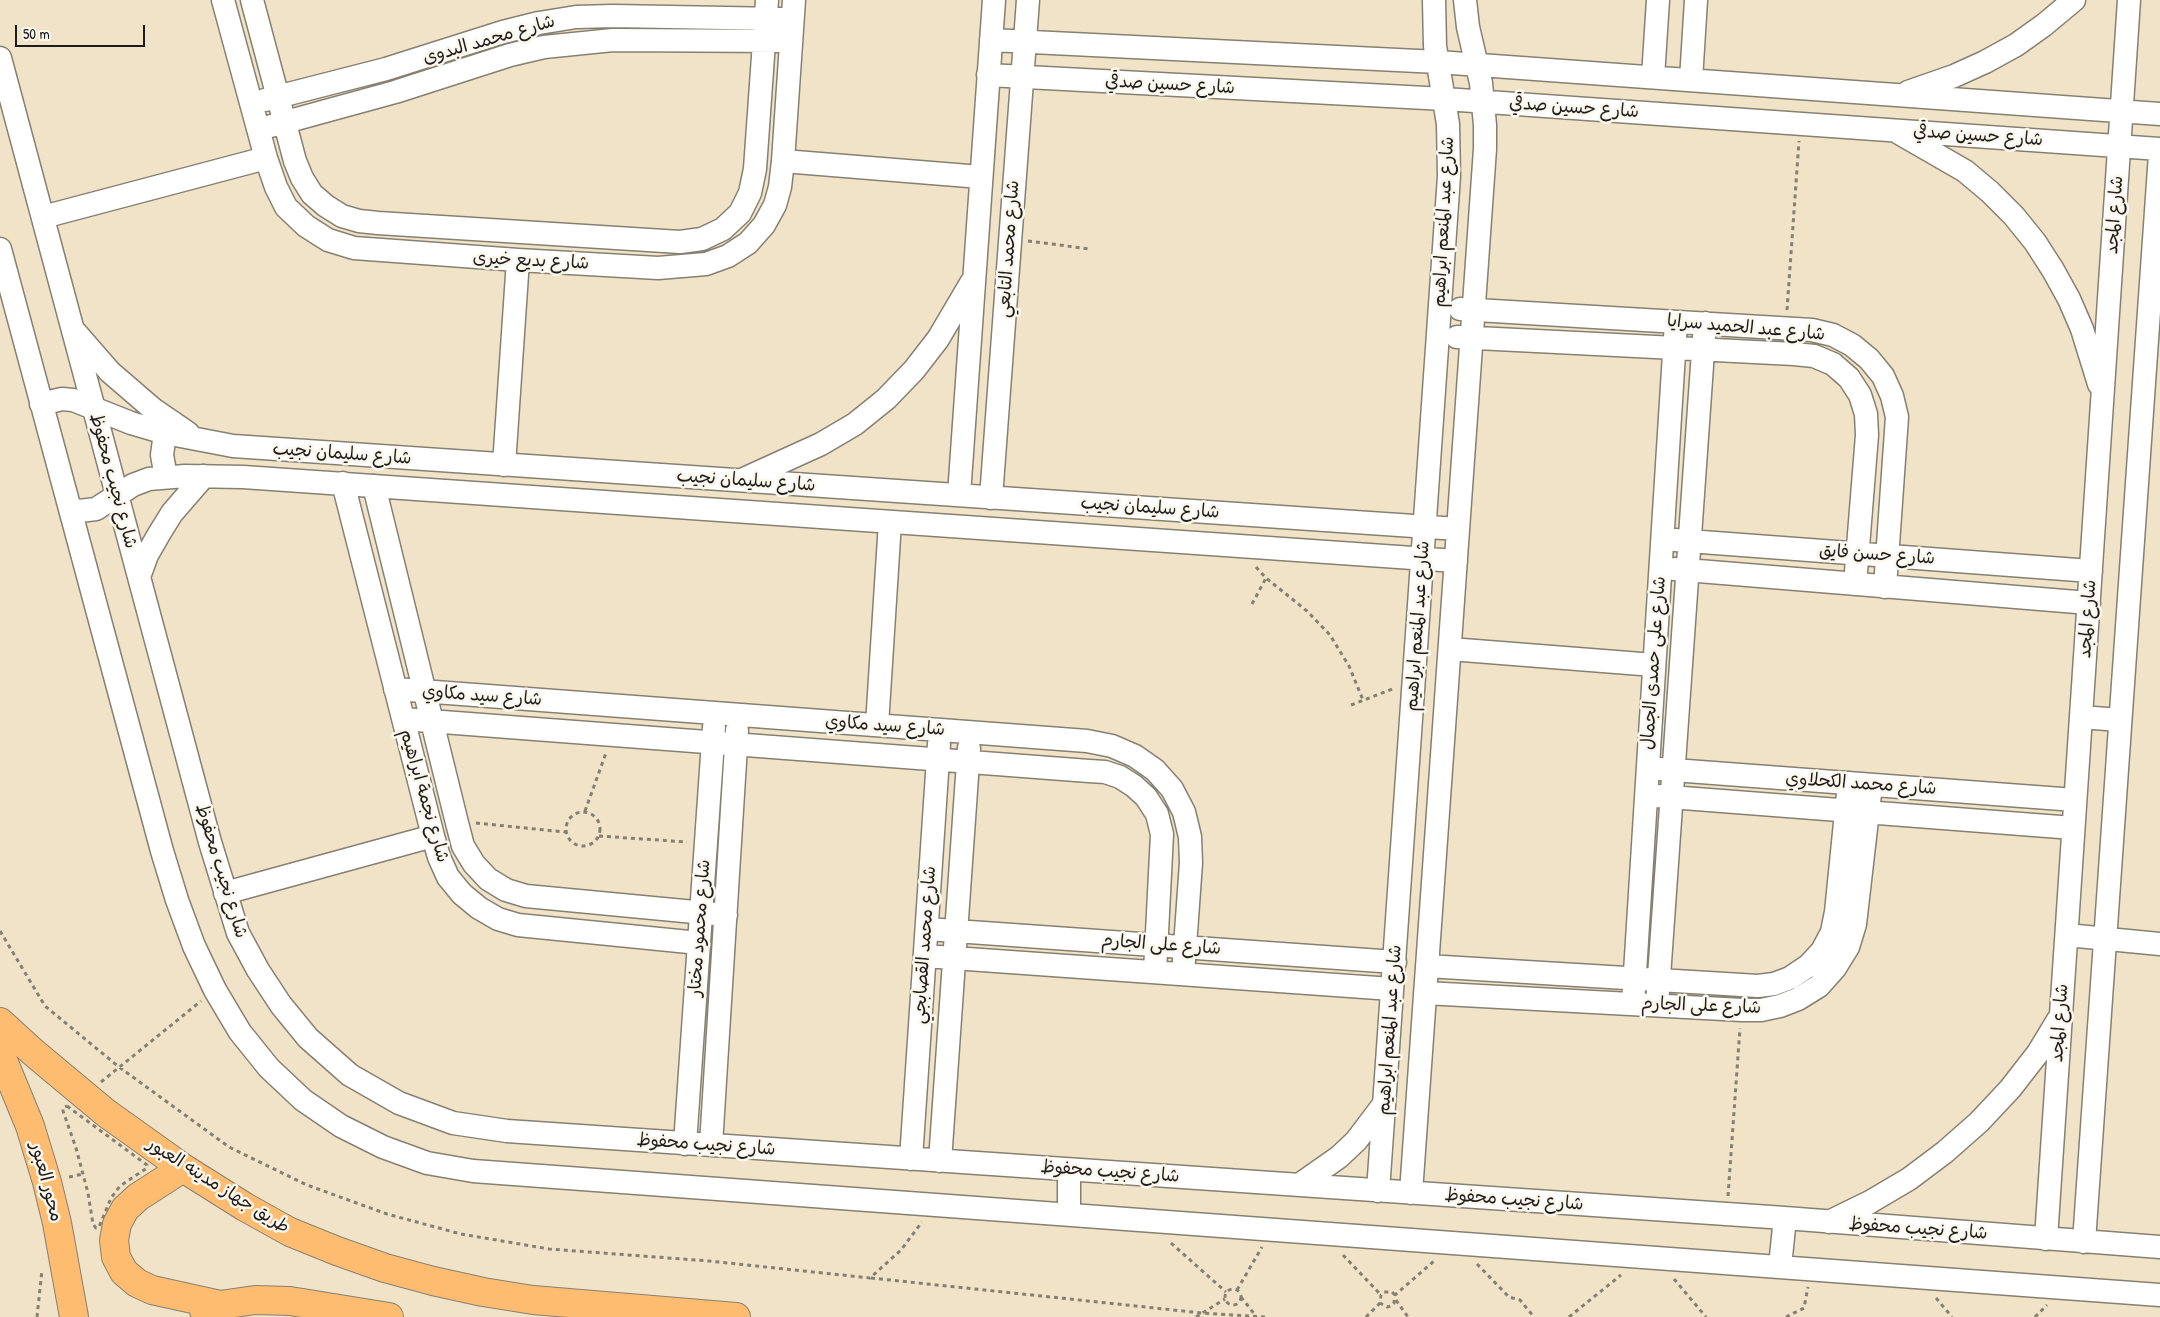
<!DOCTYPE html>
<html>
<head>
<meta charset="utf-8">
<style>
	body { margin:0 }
	#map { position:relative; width:2160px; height:1317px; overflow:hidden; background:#f1e3c7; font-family:"Patrick Hand",sans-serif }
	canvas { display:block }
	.scale { position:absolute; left:15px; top:25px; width:130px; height:22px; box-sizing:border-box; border:2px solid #1c1c1c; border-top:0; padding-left:6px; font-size:15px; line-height:18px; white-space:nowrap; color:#1c1c1c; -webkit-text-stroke:4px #fbf7ec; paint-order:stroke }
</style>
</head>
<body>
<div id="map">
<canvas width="2160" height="1317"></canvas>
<div class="scale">50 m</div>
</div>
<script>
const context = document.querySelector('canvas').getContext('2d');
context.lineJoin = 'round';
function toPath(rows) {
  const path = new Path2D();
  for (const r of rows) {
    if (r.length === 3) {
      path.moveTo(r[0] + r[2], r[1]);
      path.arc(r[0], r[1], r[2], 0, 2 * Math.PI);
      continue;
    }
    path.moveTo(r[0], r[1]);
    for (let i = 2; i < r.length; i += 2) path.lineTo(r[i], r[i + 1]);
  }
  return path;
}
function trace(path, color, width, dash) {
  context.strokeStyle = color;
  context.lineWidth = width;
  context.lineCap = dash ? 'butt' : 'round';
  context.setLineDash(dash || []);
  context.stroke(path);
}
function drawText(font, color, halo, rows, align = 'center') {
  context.font = font + ' "Patrick Hand","Playpen Sans Arabic",sans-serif';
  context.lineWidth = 5;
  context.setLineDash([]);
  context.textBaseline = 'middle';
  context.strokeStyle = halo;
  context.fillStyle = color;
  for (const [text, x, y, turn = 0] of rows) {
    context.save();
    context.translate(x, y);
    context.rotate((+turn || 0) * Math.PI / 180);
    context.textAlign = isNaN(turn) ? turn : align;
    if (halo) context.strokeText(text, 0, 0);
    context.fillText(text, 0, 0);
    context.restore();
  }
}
const minor = toPath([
	[223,0,266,158,276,187,286,207,306,226,328,240,354,248,518,260,658,268,706,264,728,256,748,243,764,225,775,205,780,187,783,161,794,0],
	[252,0,295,161,302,178,312,194,326,206,342,216,359,221,378,223,680,242,702,239,723,229,740,213,750,193,755,169,767,0],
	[991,40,1438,62,2160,114],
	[0,58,210,842,238,933,258,970,281,1005,308,1038,350,1075,399,1103,453,1123,507,1131,1785,1218,2160,1247],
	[988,75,1445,99,2160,149],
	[1653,77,1658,0],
	[1691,80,1696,0],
	[1908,92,1954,76,1985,62,2016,45,2044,25,2074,0],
	[265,100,386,69,503,32,539,23,576,17,613,16,781,19],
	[271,126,395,92,510,55,544,47,613,40,780,41],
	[1899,133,1965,171,1990,192,2014,216,2035,242,2053,270,2069,299,2082,329,2099,384],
	[783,161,981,177],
	[43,217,266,158],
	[0,249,162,851,177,900,194,946,215,990,240,1032,269,1068,303,1100,341,1126,383,1147,427,1163,473,1171,2160,1295],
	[1460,309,1812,330,1833,335,1852,345,1869,359,1883,376,1892,396,1897,417,1885,587],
	[76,333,110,372,153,409,188,433],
	[1457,337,1794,354,1814,356,1833,364,1849,378,1860,395,1866,414,1867,435,1855,584],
	[41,404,62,399,73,400,131,423,165,433,233,446,1458,529],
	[165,433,162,455,166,477],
	[504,465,518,260],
	[744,479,821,444,855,424,886,399,914,370,938,339,971,283],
	[343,483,433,836,439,857,448,877,462,894,479,908,498,919,518,925,699,943],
	[374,486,457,823,463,846,474,864,488,879,506,890,526,896,726,915],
	[959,495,994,0],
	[991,498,1028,0],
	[70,509,79,511,96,509,133,485,149,479,185,476,243,477,1456,561],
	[1675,540,2091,571],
	[1674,569,2089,603],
	[139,577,147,555,159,534,172,513,204,476],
	[1450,649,1654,665],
	[395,689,1087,741,1112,746,1135,756,1155,770,1172,789,1184,812,1190,837,1191,863,1183,974],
	[2081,717,2120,720],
	[403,719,1089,771,1105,772,1120,777,1134,786,1146,797,1157,814,1162,834,1155,972],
	[877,725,890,522],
	[1660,769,2075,800],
	[1657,796,2073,828],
	[225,893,433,836],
	[927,929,1395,962],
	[2067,935,2160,944],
	[925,956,1392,989],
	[1427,966,1758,986,1774,984,1790,978,1808,966,1822,951,1832,932,1836,912,1849,783],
	[1425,993,1742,1010,1761,1010,1780,1006,1798,999,1819,986,1835,968,1848,947,1855,924,1871,785],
	[1633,1004,1676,322],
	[1657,1005,1705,323],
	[685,1144,714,727],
	[711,1145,737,730],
	[911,1159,939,744],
	[940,1161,969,748],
	[1069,1170,1069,1214],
	[1299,1185,1339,1157,1356,1141,1384,1104],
	[1378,1191,1449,176,1448,124,1435,46,1434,0],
	[1411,1193,1485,149,1485,125,1481,83,1468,27,1465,0],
	[1829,1222,1870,1202,1909,1179,1945,1152,1979,1122,2010,1089,2038,1053,2058,1020],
	[2046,1239,2129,0],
	[2084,1242,2160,154],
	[1780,1266,1785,1218]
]);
const major = toPath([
	[0,1022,34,1053,106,1113,183,1168,245,1207,290,1232,337,1251,385,1268,433,1281,483,1292,533,1300,736,1317],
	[183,1168,138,1197,125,1209,117,1224,114,1240,116,1257,124,1272,137,1283,152,1290,220,1305],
	[204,1311,220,1305,255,1300,290,1301,389,1317]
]);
const highway = toPath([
	[0,1053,30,1126,47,1182,57,1223,74,1317]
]);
trace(minor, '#868072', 25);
trace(major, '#868072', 30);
trace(highway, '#868072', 30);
trace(toPath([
	[1028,241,1090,249],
	[1787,310,1799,141],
	[1256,567,1266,578,1307,611,1330,635,1349,666,1363,700],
	[1252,604,1266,578],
	[1351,705,1395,688],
	[585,811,606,753],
	[583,829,17],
	[476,823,565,832],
	[599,836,687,842],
	[0,931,45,1006,119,1067,229,1147,307,1185,387,1214,461,1234,549,1249,709,1261,870,1278,901,1250,922,1222],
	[101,1082,201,1001],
	[67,1106,147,1165,147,1168,120,1186,111,1198,99,1227,96,1228,93,1224,88,1193,76,1148,63,1111,63,1108,67,1106],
	[69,1177,83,1174],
	[1728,1196,1740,1028],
	[1171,1243,1226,1292],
	[1343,1255,1381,1295],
	[1477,1264,1509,1297,1520,1300,1534,1317],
	[871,1278,1202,1313,1266,1317],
	[1674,1279,1706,1317],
	[1233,1297,8],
	[1237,1290,1262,1247],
	[1395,1295,1392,1292,1384,1292,1381,1295,1380,1303,1387,1307,1391,1306,1394,1303,1395,1295,1434,1261],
	[1241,1297,1256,1316],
	[1936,1298,1952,1317],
	[1396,1300,1408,1317],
	[37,1317,42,1270],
	[1196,1317,1225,1299],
	[1366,1317,1380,1303],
	[1569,1317,1621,1275],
	[1786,1317,1804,1308,1808,1287],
	[2035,1317,2047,1305]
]), '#868072', 3, [4, 4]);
trace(minor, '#fff', 22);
trace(major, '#fdbc70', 28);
trace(highway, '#fdbc70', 28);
drawText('18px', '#1c1c1c', '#fbf7ec', [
	["شارع محمد البدوى",489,40,-16],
	["شارع حسين صدقي",1170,85,3],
	["شارع حسين صدقي",1574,108,4],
	["شارع حسين صدقي",1978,136,4],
	["شارع المجد",2115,215,-86],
	["شارع عبد المنعم ابراهيم",1444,222,-87],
	["شارع محمد التابعي",1009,249,-86],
	["شارع بديع خيرى",531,261,3],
	["شارع عبد الحميد سرايا",1746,328,5],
	["شارع سليمان نجيب",342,454,4],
	["شارع نجيب محفوظ",113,481,75],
	["شارع سليمان نجيب",746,481,4],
	["شارع سليمان نجيب",1150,508,4],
	["شارع حسن فايق",1877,555,4],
	["شارع المجد",2088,619,-86],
	["شارع عبد المنعم ابراهيم",1418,626,-86],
	["شارع على حمدى الجمال",1654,663,-86],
	["شارع سيد مكاوي",482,696,4],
	["شارع سيد مكاوي",885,726,4],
	["شارع محمد الكحلاوي",1861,784,4],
	["شارع نجمة ابراهيم",424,796,74],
	["شارع نجيب محفوظ",221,871,73],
	["شارع محمود مختار",700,928,-86],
	["شارع محمد القصابجي",925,945,-86],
	["شارع على الجارم",1161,945,4],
	["شارع على الجارم",1701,1006,2],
	["شارع المجد",2060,1023,-86],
	["شارع عبد المنعم ابراهيم",1390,1030,-86],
	["شارع نجيب محفوظ",706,1145,4],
	["شارع نجيب محفوظ",1110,1172,4],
	["محور العبور",46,1182,75],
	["طريق جهاز مدينه العبور",218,1186,32],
	["شارع نجيب محفوظ",1514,1200,4],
	["شارع نجيب محفوظ",1918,1229,4]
]);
</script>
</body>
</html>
